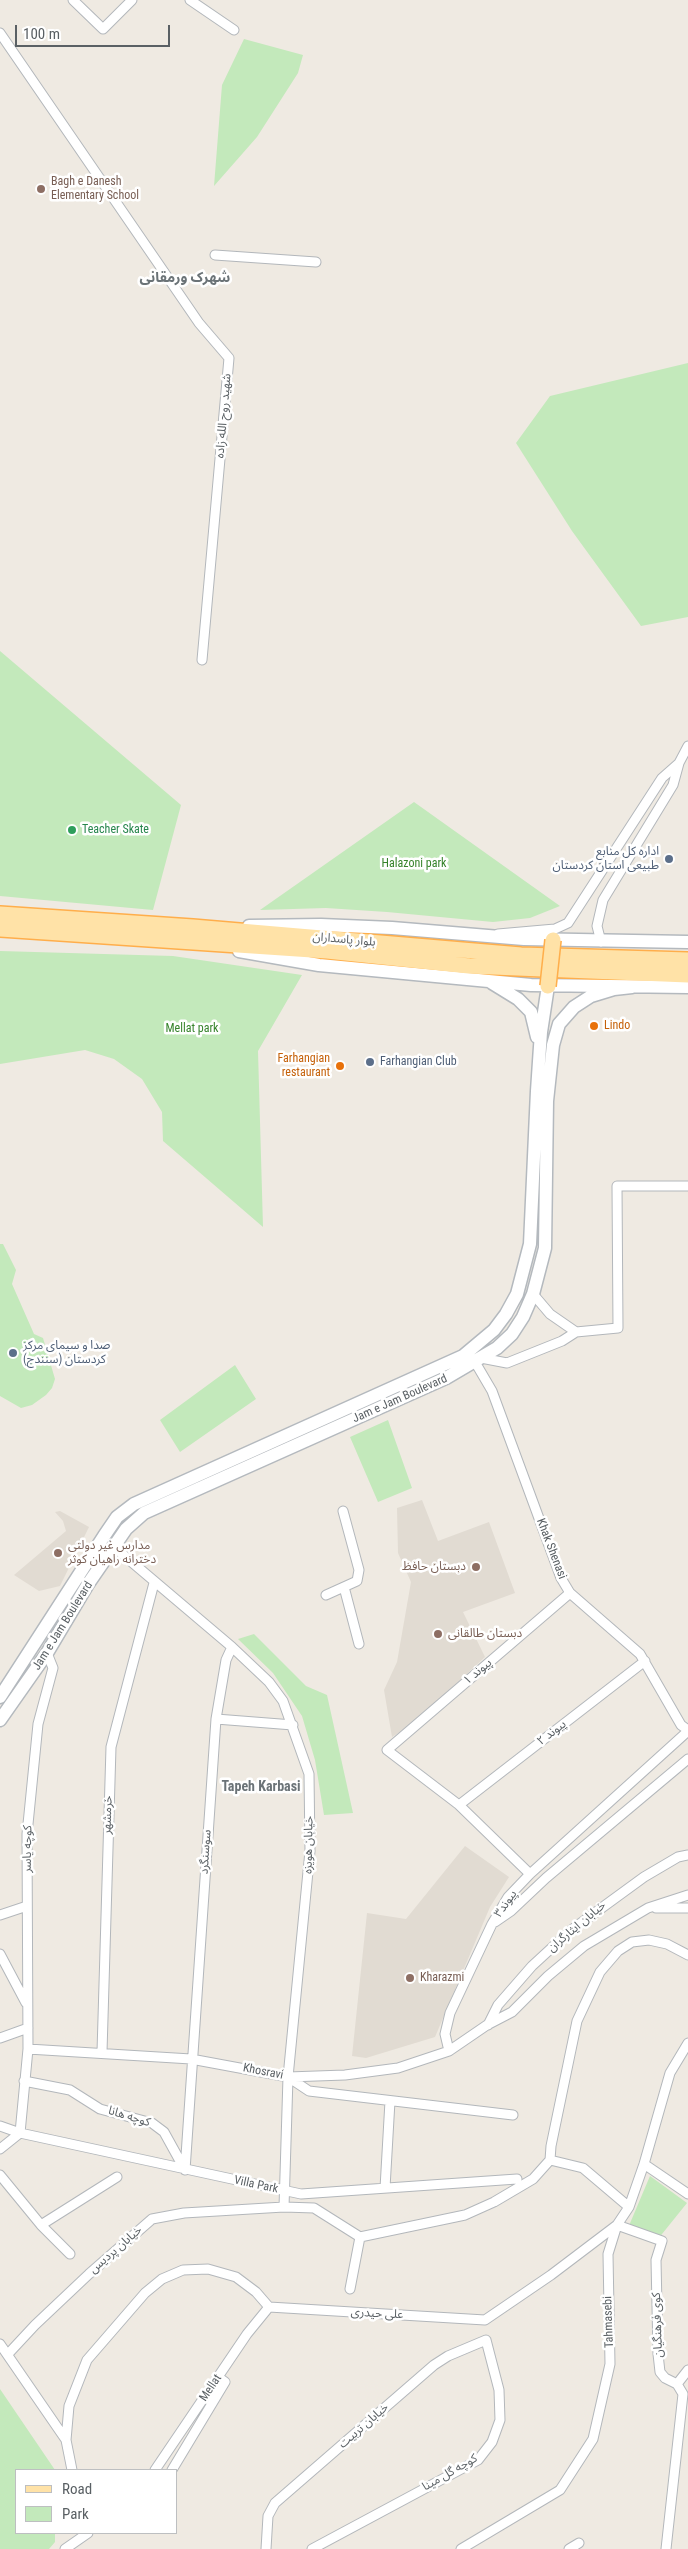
<!DOCTYPE html>
<html>
<head>
<meta charset="utf-8">
<style>
	body { margin:0 }
	#map { position:relative; width:688px; height:2549px; overflow:hidden; background:#efeae2; font-family:"Roboto Condensed",sans-serif }
	canvas { display:block }
	.legend { position:absolute; left:15px; top:2469px; width:162px; height:65px; box-sizing:border-box; background:#fff; border:1px solid #bdbfc1; margin:0; padding:6px 9px; list-style:none; font-size:15px; color:#5a6064 }
	.legend li { display:flex; align-items:center; gap:10px; height:25px }
	.legend b { width:25px; border:1px solid #bdbfc1 }
	.scale { position:absolute; left:15px; top:25px; width:155px; height:22px; box-sizing:border-box; border:2px solid #5a6064; border-top:0; padding-left:6px; font-size:15px; line-height:18px; white-space:nowrap; color:#5a6064; -webkit-text-stroke:4px #fff; paint-order:stroke }
</style>
</head>
<body>
<div id="map">
<canvas width="688" height="2549"></canvas>
<ul class="legend">
<li><b style="height:6px;background:#ffe2a7"></b>Road</li>
<li><b style="height:14px;background:#c3e9bb"></b>Park</li>
</ul>
<div class="scale">100 m</div>
</div>
<script>
const context = document.querySelector('canvas').getContext('2d');
context.lineJoin = 'round';
function paint(path, color) {
  context.fillStyle = color;
  context.fill(path, 'evenodd');
}
function toPath(rows) {
  const path = new Path2D();
  for (const r of rows) {
    path.moveTo(r[0], r[1]);
    for (let i = 2; i < r.length; i += 2) path.lineTo(r[i], r[i + 1]);
  }
  return path;
}
function trace(path, color, width, dash) {
  context.strokeStyle = color;
  context.lineWidth = width;
  context.lineCap = dash ? 'butt' : 'round';
  context.setLineDash(dash || []);
  context.stroke(path);
}
function drawText(font, color, halo, rows, align = 'center') {
  context.font = font + ' "Roboto Condensed","Noto Sans Arabic",sans-serif';
  context.lineWidth = 5;
  context.setLineDash([]);
  context.textBaseline = 'middle';
  context.strokeStyle = halo;
  context.fillStyle = color;
  for (const [text, x, y, turn = 0] of rows) {
    context.save();
    context.translate(x, y);
    context.rotate((+turn || 0) * Math.PI / 180);
    context.textAlign = isNaN(turn) ? turn : align;
    if (halo) context.strokeText(text, 0, 0);
    context.fillText(text, 0, 0);
    context.restore();
  }
}
paint(toPath([
	[422,1500,438,1541,489,1522,515,1593,463,1612,485,1657,414,1723,392,1737,384,1690,397,1662,411,1582,398,1553,397,1508],
	[60,1511,89,1527,60,1586,39,1591,14,1575,66,1531,63,1521,55,1512],
	[465,1846,509,1877,490,1907,435,2037,366,2058,352,2056,367,1913,406,1919]
]), '#e1dbd2');
paint(toPath([
	[244,39,303,55,298,73,257,137,214,186,222,85],
	[688,363,688,617,641,626,572,531,516,443,550,396],
	[0,651,181,805,153,910,0,896],
	[414,802,560,906,530,918,493,922,387,912,326,908,260,910],
	[0,951,173,956,302,975,258,1051,263,1227,163,1141,162,1112,142,1079,114,1059,85,1050,0,1064],
	[0,1244,3,1244,16,1270,12,1284,34,1334,43,1338,55,1379,52,1388,46,1395,32,1405,21,1408,0,1396],
	[235,1365,256,1399,180,1452,160,1420],
	[388,1420,412,1488,378,1502,350,1437],
	[254,1634,306,1686,327,1695,353,1813,324,1815,315,1760,302,1716,273,1673,238,1639],
	[650,2176,687,2203,658,2239,628,2228],
	[0,2389,55,2470,16,2470,16,2533,55,2533,55,2542,49,2549,0,2549]
]), '#c3e9bb');
const minor = toPath([
	[73,0,103,29,132,0],
	[190,0,234,30],
	[0,33,199,323,229,358,202,660],
	[215,255,316,262],
	[498,934,555,929,568,923,662,778,679,763],
	[601,942,597,926,603,900,673,785,679,763,688,746],
	[533,1294,550,1314,576,1332],
	[481,1358,507,1363,562,1341,576,1332,618,1328,617,1186,688,1186],
	[475,1362,492,1391,561,1578,570,1593,640,1654,681,1725,688,1730],
	[114,1547,232,1647,269,1682,283,1701,309,1774,310,1851,288,2077,284,2207,314,2208,360,2237,465,2215,494,2202,533,2179,550,2160],
	[344,1587,359,1644],
	[326,1595,357,1581,359,1570,343,1511],
	[216,1719,293,1725],
	[459,1805,645,1661],
	[530,1874,459,1805,387,1750,570,1593],
	[656,1908,688,1908],
	[0,1915,27,1906],
	[495,1922,511,1911,546,1878,688,1759],
	[0,1954,26,2003],
	[488,2025,498,2005,532,1966,570,1931,644,1877,678,1857,688,1855],
	[0,2038,28,2028],
	[28,2049,191,2059,288,2077,345,2075,398,2068,449,2051,487,2025,512,2012,548,1976,584,1946,648,1908,688,1895],
	[449,2051,445,2034,450,2013,492,1924,508,1897,530,1874,688,1731],
	[102,2052,111,1747,154,1583],
	[288,2077,309,2091,513,2115],
	[24,2081,70,2090,100,2109,152,2123,164,2132,185,2170],
	[0,2126,20,2133,301,2194,517,2179],
	[20,2133,28,2049,27,1834,38,1724,53,1668,47,1653],
	[0,2149,20,2133],
	[644,2164,688,2194],
	[185,2170,216,1719,226,1660,232,1647],
	[0,2175,41,2225,70,2254],
	[385,2188,390,2101],
	[629,2207,583,2168,550,2160,551,2146,577,2021,600,1972,618,1951,632,1942,649,1940,667,1944,688,1955],
	[41,2225,117,2177],
	[350,2289,360,2237],
	[269,2307,485,2320,551,2275,617,2225,662,2241,656,2260,658,2354,660,2372,665,2378,677,2384,683,2394,666,2549],
	[0,2344,66,2440],
	[8,2354,35,2325,89,2274,152,2219,184,2213,284,2207],
	[677,2384,688,2370],
	[72,2470,66,2440,69,2406,87,2360,145,2293,162,2279,183,2270,208,2269,236,2277,256,2292,269,2307],
	[155,2470,247,2334,269,2307],
	[172,2470,225,2382,218,2377],
	[65,2549,88,2533],
	[266,2549,268,2516,275,2503,434,2365,448,2356,486,2340,499,2390,500,2420,492,2442,478,2460,312,2549],
	[461,2549,560,2490,593,2439,610,2364,608,2254,617,2225,629,2207,644,2164,670,2073,688,2043],
	[569,2549,579,2543]
]);
const secondary = toPath([
	[249,926,321,925,392,928,524,939,688,942],
	[239,951,319,965,531,985,688,987],
	[492,983,518,999,531,1012,537,1037],
	[0,1697,104,1536,117,1517,134,1504,463,1356,494,1330,506,1314,517,1294,530,1244,537,1091,541,1032,548,986],
	[0,1720,47,1653,88,1584,126,1529,144,1513,446,1378,497,1348,512,1334,523,1317,533,1294,545,1248,547,1101,553,1045,559,1024,574,1007,591,996,614,989,632,987]
]);
const primary = toPath([
	[0,914,193,927,521,955,688,960],
	[0,929,327,951,469,966,688,975]
]);
trace(minor, '#b3b7bb', 11);
trace(secondary, '#b4b9be', 15);
trace(primary, '#ffae4b', 18);
trace(minor, '#fff', 9);
trace(secondary, '#fff', 12);
trace(primary, '#ffe2a7', 15);
const primaryBridge = toPath([
	[548,986,553,940]
]);
trace(primaryBridge, '#ffae4b', 18, []);
trace(primaryBridge, '#ffe2a7', 15);
for (const [x, y, r, color] of [
	[41,189,5,"#8d6e63"],
	[72,830,5,"#2e9e5b"],
	[669,859,5,"#5c6f8a"],
	[594,1026,5,"#e8710a"],
	[370,1062,5,"#5c6f8a"],
	[340,1066,5,"#e8710a"],
	[13,1353,5,"#5c6f8a"],
	[58,1553,5,"#8d6e63"],
	[476,1567,5,"#8d6e63"],
	[438,1634,5,"#8d6e63"],
	[410,1978,5,"#8d6e63"]
]) {
  const dot = new Path2D();
  dot.arc(x, y, r, 0, 2 * Math.PI);
  context.fillStyle = color;
  context.fill(dot);
  trace(dot, '#fff', 2);
}
drawText('12px', '#785e54', '#fff', [
	["Bagh e Danesh",51,182],
	["Elementary School",51,196],
	["مدارس غیر دولتی",68,1546],
	["دخترانه راهیان کوثر",68,1560],
	["دبستان حافظ",466,1567,"right"],
	["دبستان طالقانی",448,1634],
	["Kharazmi",420,1978]
], 'left');
drawText('12px', '#5a6064', '#fff', [
	["شهید روح الله زاده",224,416,-85],
	["بلوار پاسداران",344,940,5],
	["Jam e Jam Boulevard",400,1399,-24],
	["Khak Shenasi",551,1549,69],
	["Jam e Jam Boulevard",63,1626,-58],
	["پیوند ۱",478,1672,-40],
	["پیوند ۲",552,1733,-38],
	["خرمشهر",108,1815,-88],
	["خیابان هویزه",309,1845,-89],
	["کوچه یاسر",28,1849,-89],
	["سوسنگرد",206,1852,-86],
	["پیوند۳",506,1904,-55],
	["خیابان ایثارگران",577,1927,-40],
	["Khosravi",263,2072,11],
	["کوچه هانا",129,2117,17],
	["Villa Park",256,2185,12],
	["خیابان پردیس",116,2250,-41],
	["علی حیدری",377,2314,3],
	["Tahmasebi",609,2322,-92],
	["کوی فرهنگیان",658,2325,-92],
	["Mellat",211,2388,-56],
	["خیابان تربیت",364,2426,-41],
	["کوچه گل مینا",450,2473,-30]
]);
drawText('12px', '#27864d', '#fff', [
	["Teacher Skate",82,830]
], 'left');
drawText('12px', '#4e5e75', '#fff', [
	["اداره کل منابع",659,852,"right"],
	["طبیعی استان کردستان",659,866,"right"],
	["Farhangian Club",380,1062],
	["صدا و سیمای مرکز",23,1346],
	["کردستان (سنندج)",23,1360]
], 'left');
drawText('12px', '#36832b', '#fff', [
	["Halazoni park",414,864],
	["Mellat park",192,1029]
]);
drawText('12px', '#c56008', '#fff', [
	["Lindo",604,1026],
	["Farhangian",330,1059,"right"],
	["restaurant",330,1073,"right"]
], 'left');
drawText('bold 14px', '#6b7377', '#fff', [
	["شهرک ورمقانی",185,278],
	["Tapeh Karbasi",261,1787]
]);
</script>
</body>
</html>
